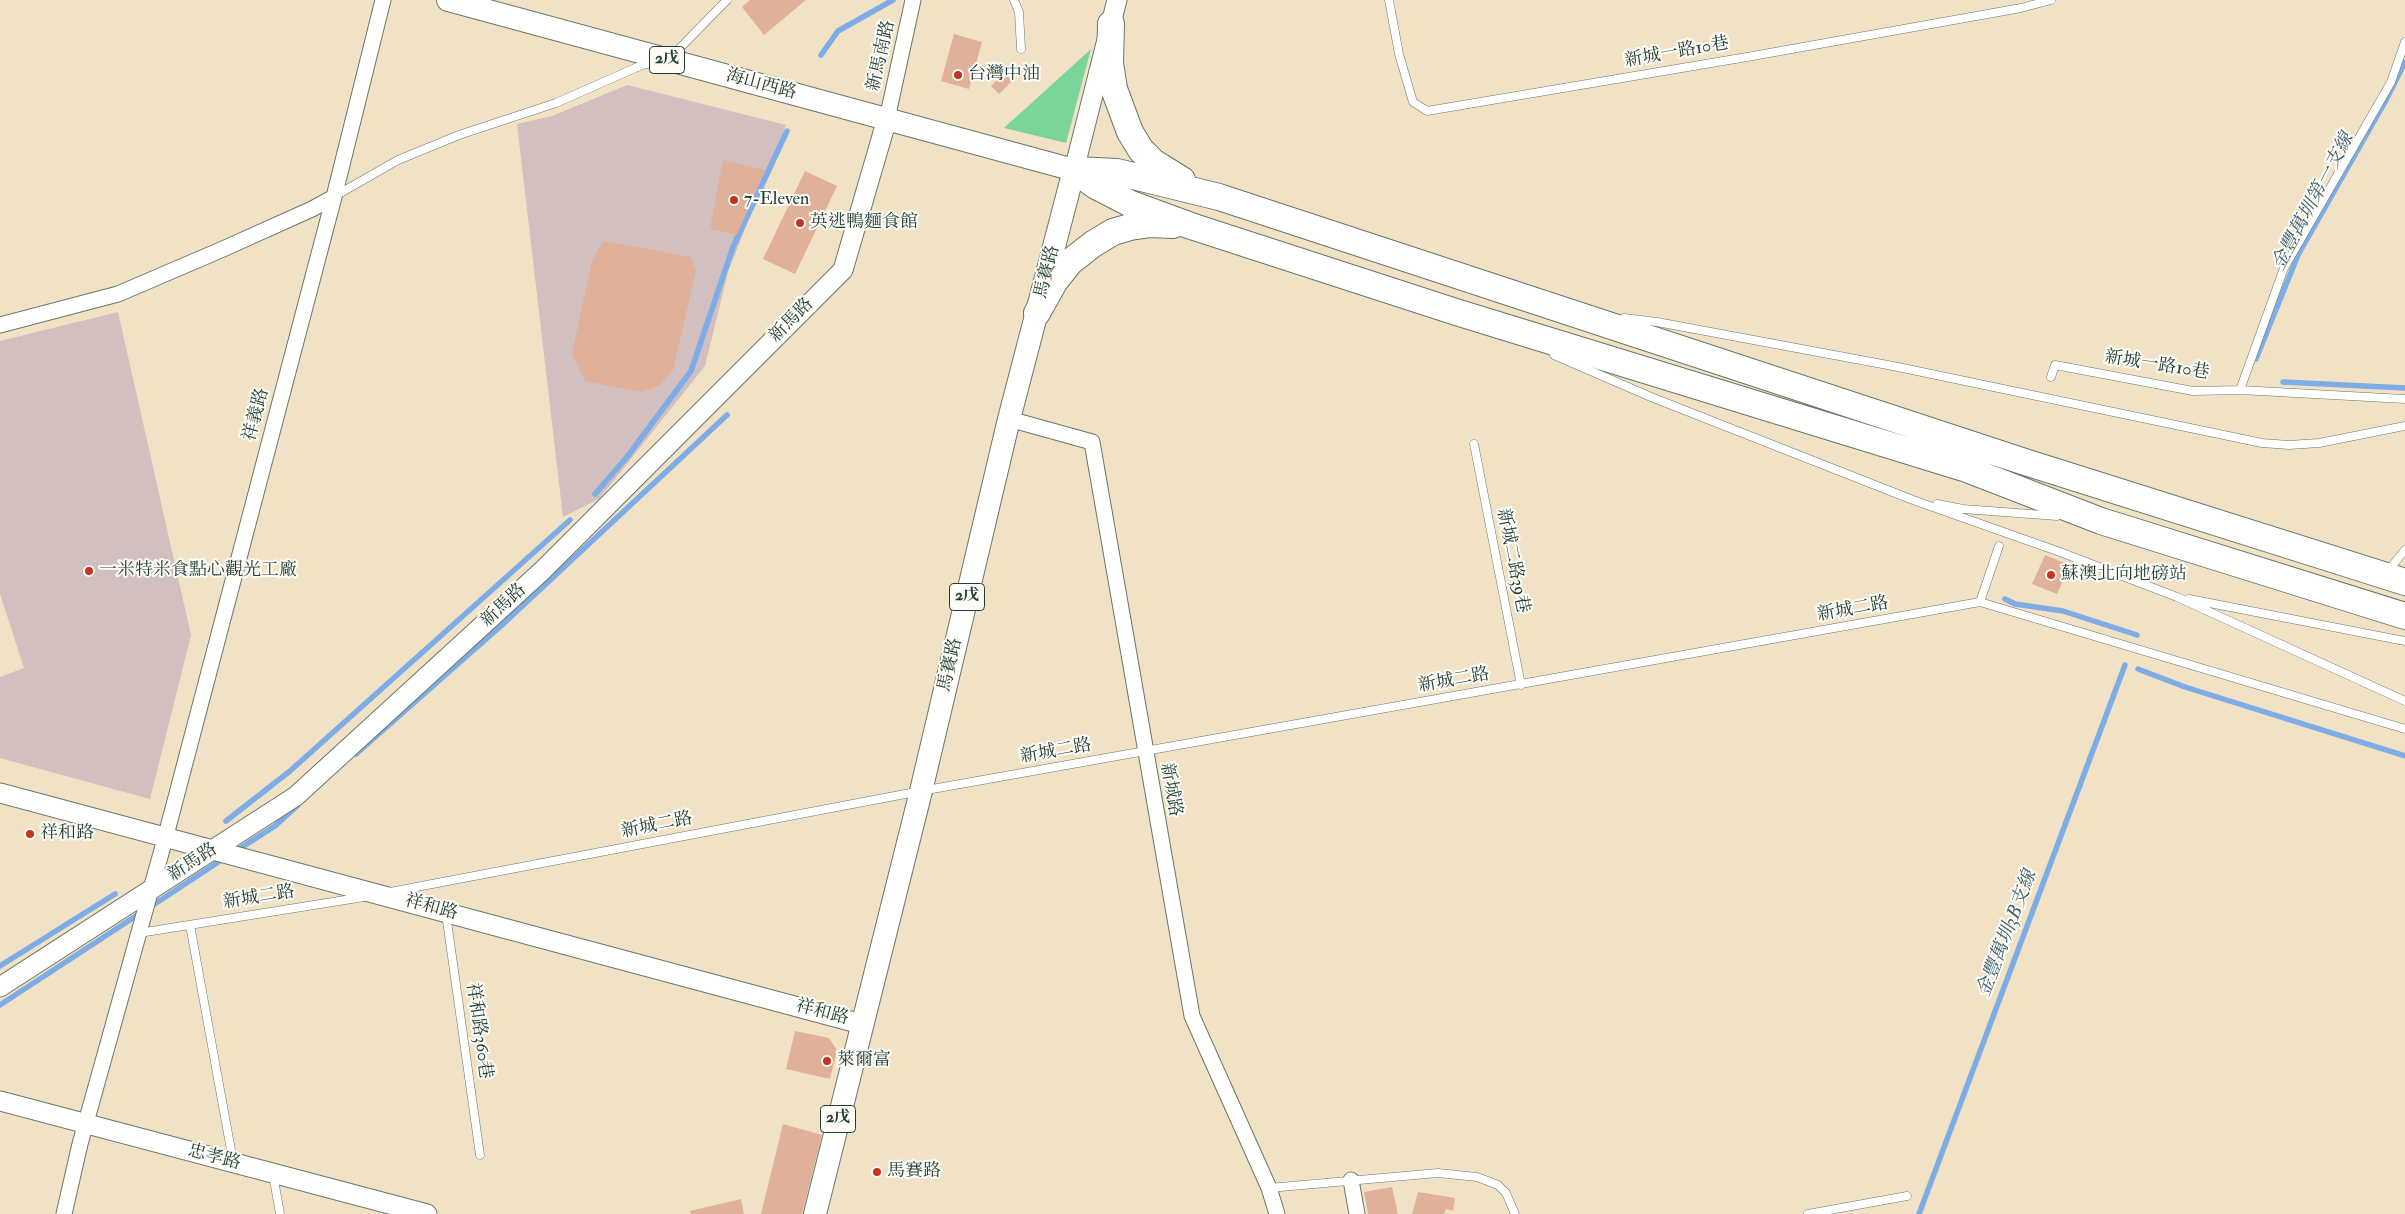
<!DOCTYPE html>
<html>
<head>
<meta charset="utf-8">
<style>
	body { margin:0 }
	canvas { display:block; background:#f2e2c5 }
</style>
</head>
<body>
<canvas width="2405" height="1214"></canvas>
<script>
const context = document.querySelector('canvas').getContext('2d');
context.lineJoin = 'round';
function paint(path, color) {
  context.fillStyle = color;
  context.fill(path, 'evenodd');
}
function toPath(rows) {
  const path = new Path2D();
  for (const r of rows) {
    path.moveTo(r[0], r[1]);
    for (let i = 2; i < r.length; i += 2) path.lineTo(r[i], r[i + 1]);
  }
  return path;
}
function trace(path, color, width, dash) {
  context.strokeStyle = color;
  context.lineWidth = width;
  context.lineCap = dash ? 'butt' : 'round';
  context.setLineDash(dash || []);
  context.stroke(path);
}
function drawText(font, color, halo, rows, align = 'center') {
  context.font = font + ' "IM FELL Double Pica","Noto Serif TC",serif';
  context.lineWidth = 4;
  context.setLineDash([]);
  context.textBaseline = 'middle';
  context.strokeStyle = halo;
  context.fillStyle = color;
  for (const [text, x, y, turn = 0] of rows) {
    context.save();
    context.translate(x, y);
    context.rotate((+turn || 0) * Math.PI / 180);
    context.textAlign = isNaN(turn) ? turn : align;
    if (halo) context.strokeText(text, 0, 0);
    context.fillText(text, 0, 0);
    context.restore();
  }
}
paint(toPath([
	[627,85,786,125,728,272,705,366,599,499,563,517,517,124,552,116],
	[118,312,191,635,150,799,0,758,0,677,24,668,0,594,0,341]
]), '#d2bfc0');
paint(toPath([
	[1091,49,1066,143,1004,128]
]), '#7bd49a');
trace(toPath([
	[821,55,838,31,893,0],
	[2256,359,2298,255,2385,102,2405,62],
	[2283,382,2405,388],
	[595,494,627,457,691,371,733,247,787,131],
	[2005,599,2015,604,2063,611,2137,635],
	[2138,669,2185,687,2405,756],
	[356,754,502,625,727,415],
	[226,821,290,771,570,520],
	[236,851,275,826,298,805],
	[150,907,226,857],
	[0,966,115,894],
	[0,1005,142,912],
	[1919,1214,2125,665]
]), '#7dace7', 5.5);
paint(toPath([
	[750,0,806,0,764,35,742,7],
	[954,34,982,42,969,89,941,81],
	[1004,73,1012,81,999,94,991,86],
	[723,160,765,170,737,235,710,229],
	[805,171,837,186,795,274,763,259],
	[603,241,691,257,696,271,673,370,659,386,641,392,585,381,572,354,592,261],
	[2045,555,2070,565,2057,594,2032,584],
	[795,1031,829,1038,837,1050,830,1079,786,1069],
	[783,1124,822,1135,802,1214,761,1214],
	[1392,1187,1398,1214,1368,1214,1364,1192],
	[1418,1192,1455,1198,1453,1211,1446,1209,1444,1214,1412,1214],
	[741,1199,744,1214,691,1214,690,1211]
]), '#e0b099');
const service = toPath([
	[1014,0,1019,12,1021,49],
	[1389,0,1399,54,1413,102,1427,111,1747,57,2021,8,2051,0],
	[671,57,727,0],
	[335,196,398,160,459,135,556,103,642,65,653,63],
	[1624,318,1657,322,1893,366,2262,443,2289,445,2319,443,2405,426],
	[1554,355,1651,397,1913,500,2060,552,2177,597,2405,701],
	[2051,377,2055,365,2193,391,2240,390,2284,268,2391,82,2405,42],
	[2240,390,2405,399],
	[1474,444,1521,685],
	[1937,504,1963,509,2057,516],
	[1999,546,1980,602,2405,729],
	[2387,572,2405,550],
	[2189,599,2405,641],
	[390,892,921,791,1980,602],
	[446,914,480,1155],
	[190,925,233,1161],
	[139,933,364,897],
	[273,1174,280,1214],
	[1269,1188,1438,1173,1477,1177,1498,1185,1506,1193,1515,1214],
	[1808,1214,1907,1196]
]);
const minor = toPath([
	[887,119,913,0],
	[0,325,118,294,223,249,312,209,334,197],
	[1009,419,1092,442,1192,1016,1269,1188,1277,1214],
	[1351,1180,1357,1214],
	[64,1214,80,1144,165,839,334,197,383,0]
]);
const tertiary = toPath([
	[1074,170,1117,0],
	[0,793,861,1024],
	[0,987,296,796,543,570,843,270,887,119],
	[0,1101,427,1214]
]);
const primary = toPath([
	[448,0,1074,170,1009,419,921,791,815,1214]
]);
const motorway = toPath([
	[1111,24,1110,63,1114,89,1130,132,1141,150,1153,162,1182,180],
	[1074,170,1096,186,1131,204,1191,226,1456,312,1964,468,2101,521,2405,616],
	[1075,170,1117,172,1219,197,2025,462,2405,582],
	[1037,313,1055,281,1070,262,1093,244,1113,232,1130,227,1151,224,1173,225]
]);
trace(service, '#697767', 9);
trace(minor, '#697767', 17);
trace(tertiary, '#697767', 21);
trace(primary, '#697767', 24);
trace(motorway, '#697767', 28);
trace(service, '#fff', 8);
trace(minor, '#fff', 15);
trace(tertiary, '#fff', 19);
trace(primary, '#fff', 22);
trace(motorway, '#fff', 26);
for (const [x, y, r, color] of [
	[958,75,5,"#c8321e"],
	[734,200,5,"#c8321e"],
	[800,223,5,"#c8321e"],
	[89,571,5,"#c8321e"],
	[2051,575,5,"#c8321e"],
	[30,834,5,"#c8321e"],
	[827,1061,5,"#c8321e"],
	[877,1172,5,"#c8321e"]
]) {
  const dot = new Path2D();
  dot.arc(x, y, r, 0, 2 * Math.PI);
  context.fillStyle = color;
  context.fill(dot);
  trace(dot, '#fdfcf7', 2);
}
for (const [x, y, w] of [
	[667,60,35],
	[967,597,35],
	[838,1119,35]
]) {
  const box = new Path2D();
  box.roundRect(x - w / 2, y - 13.5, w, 27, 4);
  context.fillStyle = '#fdfcf7';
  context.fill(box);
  trace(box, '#1f3d34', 1);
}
drawText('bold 16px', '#1f3d34', null, [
	["2戊",667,60],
	["2戊",967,597],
	["2戊",838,1119]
]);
drawText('18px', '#1f3d34', '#fdfcf7', [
	["新城一路10巷",1677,53,-10],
	["新馬南路",882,56,-77],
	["海山西路",761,85,15],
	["馬賽路",1048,272,-76],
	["新馬路",792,321,-45],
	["新城一路10巷",2157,366,9],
	["祥義路",257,415,-75],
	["新城二路39巷",1512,561,79],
	["新馬路",504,606,-43],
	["新城二路",1853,610,-10],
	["馬賽路",951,665,-77],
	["新城二路",1454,681,-10],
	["新城二路",1056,752,-10],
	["新城路",1170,790,80],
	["新城二路",657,826,-11],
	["新馬路",193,863,-33],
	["新城二路",259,898,-9],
	["祥和路",431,908,15],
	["祥和路",822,1013,15],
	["祥和路360巷",478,1031,82],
	["忠孝路",214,1158,15]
]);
drawText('18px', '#1f3d34', '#fdfcf7', [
	["台灣中油",968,75],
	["7-Eleven",744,200],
	["英逃鴨麵食館",810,223],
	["一米特米食點心觀光工廠",99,571],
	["蘇澳北向地磅站",2061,575],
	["祥和路",40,834],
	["萊爾富",837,1061],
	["馬賽路",887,1172]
], 'left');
drawText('italic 19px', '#3b5e6a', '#fdfcf7', [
	["金豐萬圳第一支線",2314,202,-62],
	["金豐萬圳3B支線",2008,934,-69]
]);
</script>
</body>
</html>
